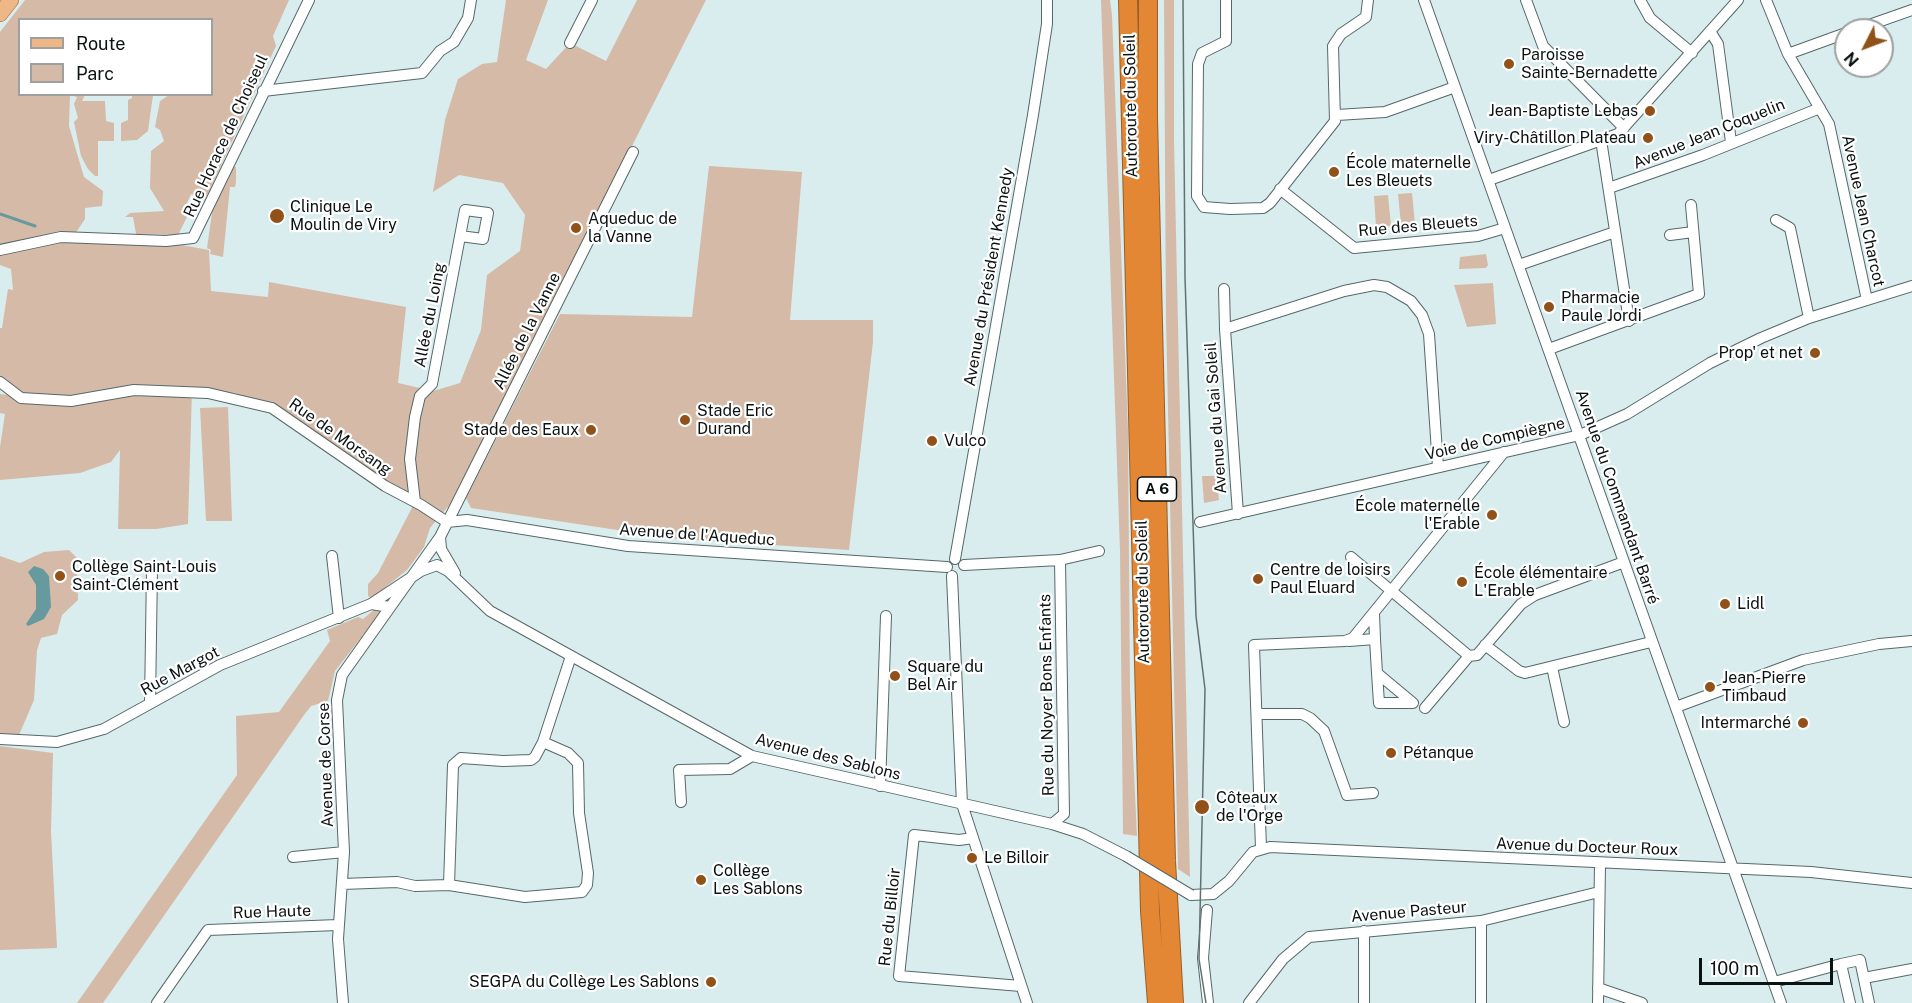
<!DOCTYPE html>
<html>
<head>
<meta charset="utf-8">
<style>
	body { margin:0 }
	#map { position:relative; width:1912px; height:1003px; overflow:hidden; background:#d9edee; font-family:"Public Sans",sans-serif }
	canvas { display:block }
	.legend { position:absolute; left:18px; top:18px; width:195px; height:78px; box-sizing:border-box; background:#fff; border:2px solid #9da0a0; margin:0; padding:8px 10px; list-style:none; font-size:18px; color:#0b1212 }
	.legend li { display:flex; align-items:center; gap:12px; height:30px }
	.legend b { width:30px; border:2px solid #9da0a0 }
	.north { position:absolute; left:1834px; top:18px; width:60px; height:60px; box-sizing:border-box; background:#fff; border:2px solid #9da0a0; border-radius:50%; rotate:228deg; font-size:16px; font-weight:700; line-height:24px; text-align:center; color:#0b1212 }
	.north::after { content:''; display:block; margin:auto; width:21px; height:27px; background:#915219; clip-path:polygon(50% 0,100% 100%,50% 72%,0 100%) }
	.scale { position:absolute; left:1699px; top:958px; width:134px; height:27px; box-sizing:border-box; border:3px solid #0b1212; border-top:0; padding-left:8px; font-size:18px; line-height:21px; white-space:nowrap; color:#0b1212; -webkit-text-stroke:4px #fff; paint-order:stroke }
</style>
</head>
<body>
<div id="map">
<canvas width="1912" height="1003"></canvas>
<ul class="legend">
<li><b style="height:8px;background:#efb786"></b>Route</li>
<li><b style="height:16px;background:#d5baa7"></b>Parc</li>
</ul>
<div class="north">N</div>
<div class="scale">100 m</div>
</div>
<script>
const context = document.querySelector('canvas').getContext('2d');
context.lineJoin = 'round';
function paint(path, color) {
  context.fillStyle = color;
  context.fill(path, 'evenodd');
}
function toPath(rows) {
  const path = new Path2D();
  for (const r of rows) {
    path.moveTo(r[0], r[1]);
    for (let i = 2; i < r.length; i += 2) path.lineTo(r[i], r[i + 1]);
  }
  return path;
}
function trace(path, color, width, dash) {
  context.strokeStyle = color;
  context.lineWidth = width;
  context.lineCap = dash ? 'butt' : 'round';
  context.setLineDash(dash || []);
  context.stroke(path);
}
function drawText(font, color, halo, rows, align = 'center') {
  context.font = font + ' "Public Sans",sans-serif';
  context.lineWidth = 4.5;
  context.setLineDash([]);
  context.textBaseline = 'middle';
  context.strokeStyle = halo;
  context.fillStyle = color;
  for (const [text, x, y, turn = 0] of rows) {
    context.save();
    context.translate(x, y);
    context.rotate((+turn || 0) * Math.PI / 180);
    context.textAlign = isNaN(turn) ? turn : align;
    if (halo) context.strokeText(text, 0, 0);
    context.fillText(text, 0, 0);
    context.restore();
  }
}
paint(toPath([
	[25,0,289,0,273,36,276,46,205,200,191,194,182,214,187,217,178,235,136,234,133,217,125,217,130,213,164,211,150,188,151,151,164,141,160,130,155,127,160,101,169,95,212,94,212,20,20,20,20,94,91,95,85,95,82,101,105,101,106,121,114,123,114,141,98,141,98,176,95,176,88,169,81,156,74,122,78,118,74,104,77,97,70,95,69,126,84,177,103,191,102,206,85,208,85,219,71,240,176,244,209,250,211,291,268,297,269,282,406,307,398,383,420,388,420,395,460,383,481,330,487,275,520,251,525,215,503,183,459,175,433,192,445,120,458,79,482,64,497,62,506,0,548,0,526,60,546,69,570,43,606,61,637,0,706,0,451,503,430,528,424,547,407,570,372,598,368,596,368,584,378,573,415,502,272,408,235,393,192,390,188,524,156,529,118,529,120,450,111,462,80,473,0,480,0,447,5,414,0,413,0,394,7,395,0,388,0,328,2,328,8,289,13,290,11,269,0,265,0,32],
	[1101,0,1110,0,1112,15,1128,430,1130,690,1137,836,1123,834,1120,551],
	[1164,0,1174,0,1174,142,1190,877,1178,869,1166,319],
	[132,95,153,95,148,131,137,140,121,141,121,123,128,120,128,100,132,98],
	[709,166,802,172,790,320,873,320,873,342,849,550,649,537,644,534,471,508,466,498,560,314,692,317],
	[231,167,236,167,236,182,235,187,230,187,223,257,210,254,211,250,207,248,213,206],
	[1412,193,1415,224,1401,225,1398,194],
	[1388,195,1391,226,1376,227,1374,196],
	[1486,254,1488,265,1486,268,1459,269,1460,257],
	[1493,283,1496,324,1467,327,1454,285],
	[228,407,232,521,206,521,200,408],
	[1202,476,1216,476,1219,500,1204,503],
	[69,550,77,558,78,600,62,615,57,634,41,638,37,650,34,700,19,735,0,733,0,556,20,563,44,552],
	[375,609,382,611,335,671,328,701,311,706,304,715,103,1003,77,1003,237,775,236,716,279,712,330,641,327,630,358,617,363,619],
	[0,746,53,753,51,831,57,948,0,950]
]), '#d5baa7');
paint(toPath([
	[34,566,43,569,49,576,51,607,44,619,28,626,26,624,36,609,36,585,28,572]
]), '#669a9e');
trace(toPath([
	[0,214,35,226]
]), '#669a9e', 3);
const minor = toPath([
	[1226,0,1226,41,1202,53,1198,64,1197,196,1204,207,1230,209,1263,208,1270,203,1335,121,1333,46,1341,34,1366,17,1368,0],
	[1424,0,1781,1003],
	[1526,0,1543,46,1624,128],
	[1640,0,1650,18,1692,53],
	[1766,0,1788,54,1829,124,1867,300],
	[1855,30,1912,10],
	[1710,31,1718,44,1731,142],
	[570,43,592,0],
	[1788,54,1846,33],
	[263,91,422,73,440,51,454,42,468,18,471,0],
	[1337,115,1385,112,1455,87],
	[1601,140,1629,321],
	[1489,180,1618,134,1738,0],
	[1609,188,1703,155,1820,108],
	[1280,189,1354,248,1478,236,1505,228],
	[1776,220,1790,228,1809,318],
	[1670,235,1693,232],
	[0,250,61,237,166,241,193,238,309,0],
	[1519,265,1615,232],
	[1224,289,1225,329],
	[1549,349,1699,294,1691,205],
	[0,382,21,398,71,401,134,390,208,393,272,408,385,486,421,505,447,522],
	[415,502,410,459,415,417,420,396,432,384,465,210,488,213,483,239,460,236],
	[1238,514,1225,329,1344,291,1374,285,1387,287,1411,301,1422,315,1429,334,1438,467],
	[447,522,467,520,628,546,947,567],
	[1200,522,1580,435,1627,414,1710,363,1761,338,1809,318,1912,286],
	[440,537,441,549,455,573],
	[332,556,339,618],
	[1351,557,1469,656],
	[955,559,1033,115,1047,24,1047,0],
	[964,565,1060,560,1099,551],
	[952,576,962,804,1027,1003],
	[390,607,371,604,421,571,437,565,448,571,490,611,752,756,1052,824,1083,834,1126,856],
	[1375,639,1377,673,1379,703,1413,703,1377,673],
	[1349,641,1375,639,1374,614],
	[1485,645,1519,671,1525,673,1651,642],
	[1552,667,1564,722],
	[150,703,152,569],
	[1676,707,1803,660,1879,644,1912,641],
	[1425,708,1469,656,1477,655,1521,604,1535,595,1624,562],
	[1257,714,1302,714,1310,718,1324,731,1347,795,1373,793],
	[0,739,57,742,104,729,220,665,371,604],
	[880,786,886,616],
	[681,802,679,770,730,769,752,756],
	[1052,824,1064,814,1060,560],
	[973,838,959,840,914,835,899,976,1021,986],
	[1261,848,1254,645,1345,641,1353,638,1504,452],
	[293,857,344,852],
	[342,884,397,882,415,886,449,885,525,897,582,892,587,885,588,873,579,813,578,763,568,753,543,742],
	[449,885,453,765,461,758,503,761,531,760,535,757,543,742,571,656],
	[1191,895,1213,894,1229,881,1253,852,1270,847,1811,872,1912,883],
	[1207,910,1203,958,1208,1003],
	[1481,921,1481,1003],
	[1864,978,1912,969],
	[1774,982,1841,964],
	[1598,988,1642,1003],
	[157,1003,208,930,338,925],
	[343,1003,338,939,344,852,337,700,342,675,440,537,633,152],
	[1249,1003,1283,959,1309,937,1481,921,1599,892],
	[1364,1003,1364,931],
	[1598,1003,1600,864],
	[1850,1003,1841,964,1860,960,1869,1003]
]);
const primary = toPath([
	[0,14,11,0]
]);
const motorway = toPath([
	[1128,0,1150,911,1157,1003],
	[1148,0,1148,117,1166,861,1174,1003]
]);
trace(minor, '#566869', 12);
trace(primary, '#985e29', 16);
trace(motorway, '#985e29', 20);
trace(minor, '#fff', 10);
trace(primary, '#efb786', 15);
trace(motorway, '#e48735', 18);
trace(toPath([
	[1183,0,1185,277,1196,616,1205,689,1199,959,1206,1003]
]), '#637070', 1.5);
const minorBridge = toPath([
	[1126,856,1191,895]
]);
trace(minorBridge, '#566869', 12, []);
trace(minorBridge, '#fff', 10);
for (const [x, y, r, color] of [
	[1509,64,6,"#915219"],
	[1650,111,6,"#915219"],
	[1648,138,6,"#915219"],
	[1334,172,6,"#915219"],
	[277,216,8,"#915219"],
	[576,228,6,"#915219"],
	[1549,307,6,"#915219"],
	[1815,353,6,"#915219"],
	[685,420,6,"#915219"],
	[591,430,6,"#915219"],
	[932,441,6,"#915219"],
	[1492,515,6,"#915219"],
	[60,576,6,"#915219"],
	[1258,579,6,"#915219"],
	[1462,582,6,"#915219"],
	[1725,604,6,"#915219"],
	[895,676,6,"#915219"],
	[1710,687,6,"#915219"],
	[1803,723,6,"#915219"],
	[1391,753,6,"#915219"],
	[1202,807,8,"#915219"],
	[972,858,6,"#915219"],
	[701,880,6,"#915219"],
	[711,982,6,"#915219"]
]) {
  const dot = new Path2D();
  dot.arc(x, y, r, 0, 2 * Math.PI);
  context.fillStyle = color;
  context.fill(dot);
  trace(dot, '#fff', 2);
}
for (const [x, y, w] of [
	[1157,489,39]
]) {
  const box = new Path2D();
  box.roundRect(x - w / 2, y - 12, w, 24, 4.5);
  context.fillStyle = '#fff';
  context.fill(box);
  trace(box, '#0b1212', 1.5);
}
drawText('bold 15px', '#0b1212', null, [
	["A 6",1157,489]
]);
drawText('16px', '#0b1212', '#fff', [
	["Paroisse",1521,55],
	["Sainte-Bernadette",1521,73],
	["Jean-Baptiste Lebas",1638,111,"right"],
	["Viry-Châtillon Plateau",1636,138,"right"],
	["École maternelle",1346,163],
	["Les Bleuets",1346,181],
	["Clinique Le",290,207],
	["Moulin de Viry",290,225],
	["Aqueduc de",588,219],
	["la Vanne",588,237],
	["Pharmacie",1561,298],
	["Paule Jordi",1561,316],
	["Prop' et net",1803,353,"right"],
	["Stade Eric",697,411],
	["Durand",697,429],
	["Stade des Eaux",579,430,"right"],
	["Vulco",944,441],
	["École maternelle",1480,506,"right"],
	["l'Erable",1480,524,"right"],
	["Collège Saint-Louis",72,567],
	["Saint-Clément",72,585],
	["Centre de loisirs",1270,570],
	["Paul Eluard",1270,588],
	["École élémentaire",1474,573],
	["L'Erable",1474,591],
	["Lidl",1737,604],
	["Square du",907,667],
	["Bel Air",907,685],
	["Jean-Pierre",1722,678],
	["Timbaud",1722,696],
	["Intermarché",1791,723,"right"],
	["Pétanque",1403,753],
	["Côteaux",1216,798],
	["de l'Orge",1216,816],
	["Le Billoir",984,858],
	["Collège",713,871],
	["Les Sablons",713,889],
	["SEGPA du Collège Les Sablons",699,982,"right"]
], 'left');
drawText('16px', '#0b1212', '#fff', [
	["Autoroute du Soleil",1131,106,-91],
	["Avenue Jean Coquelin",1709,134,-22],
	["Rue Horace de Choiseul",226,136,-65],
	["Avenue Jean Charcot",1863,211,78],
	["Rue des Bleuets",1418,226,-5],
	["Avenue du Président Kennedy",989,277,-80],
	["Allée du Loing",430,315,-79],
	["Allée de la Vanne",527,331,-63],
	["Avenue du Gai Soleil",1216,418,-94],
	["Rue de Morsang",340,437,35],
	["Voie de Compiègne",1495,439,-13],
	["Avenue du Commandant Barré",1617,497,71],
	["Avenue de l'Aqueduc",697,535,4],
	["Autoroute du Soleil",1143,592,-91],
	["Rue Margot",180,671,-28],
	["Rue du Noyer Bons Enfants",1047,695,-91],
	["Avenue des Sablons",828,757,14],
	["Avenue de Corse",326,765,-92],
	["Avenue du Docteur Roux",1587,847,2],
	["Rue Haute",272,912,-2],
	["Avenue Pasteur",1409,912,-5],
	["Rue du Billoir",890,917,-84]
]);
</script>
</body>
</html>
